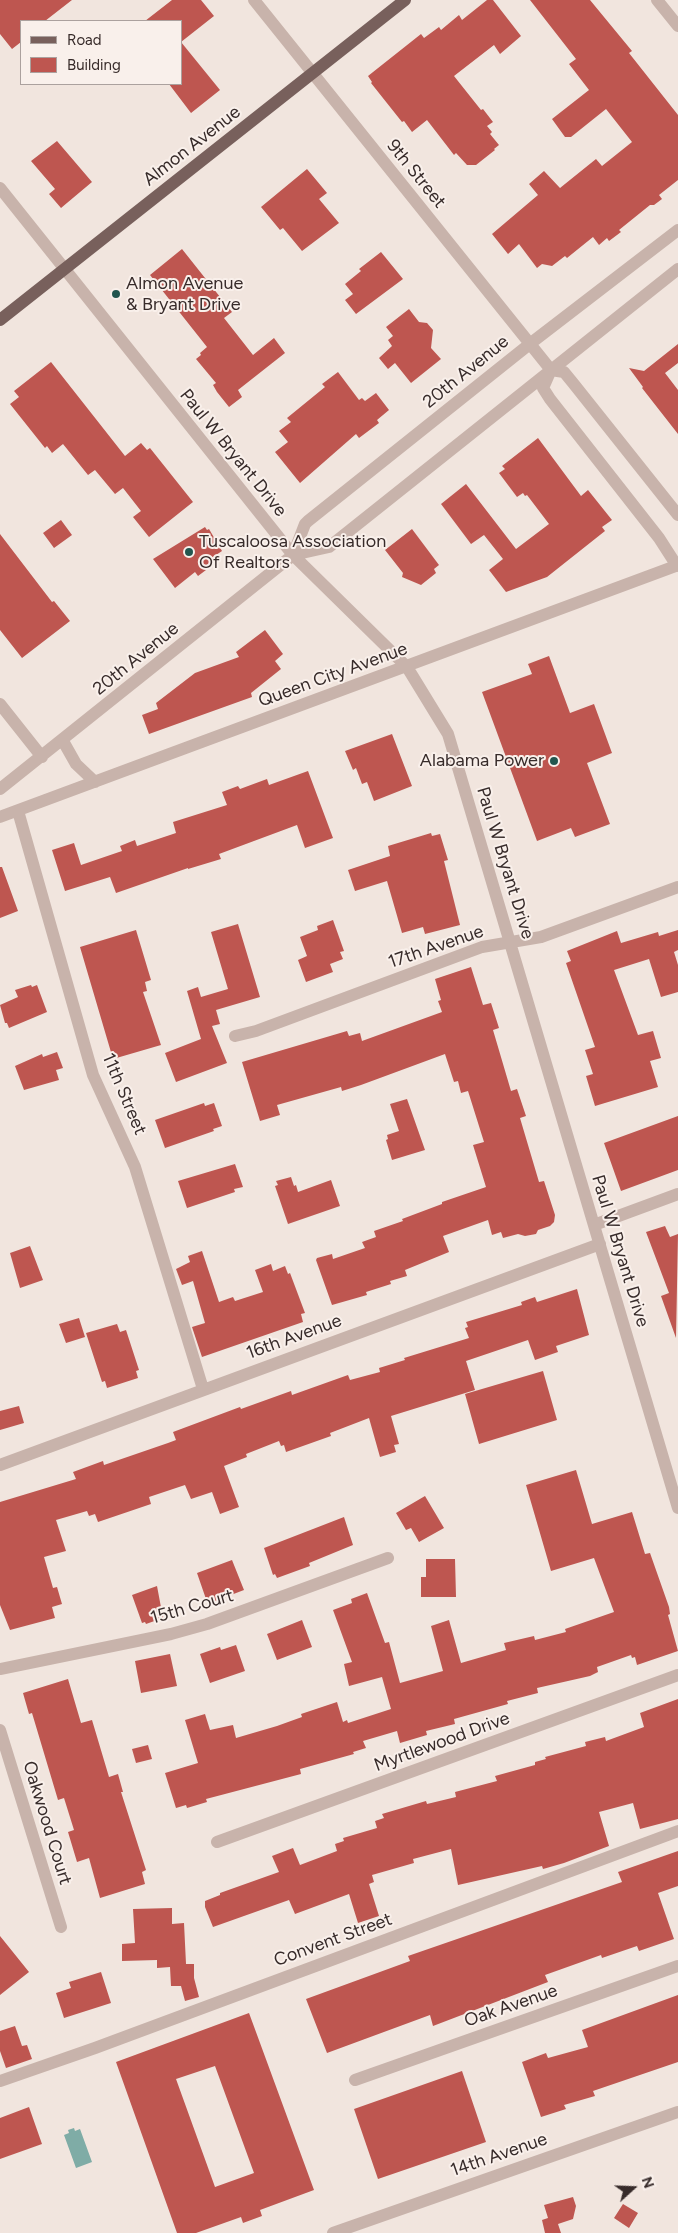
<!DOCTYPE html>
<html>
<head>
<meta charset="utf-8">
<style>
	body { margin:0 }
	#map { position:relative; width:678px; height:2233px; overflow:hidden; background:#f1e5de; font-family:Figtree,sans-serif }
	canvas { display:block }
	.legend { position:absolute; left:20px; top:20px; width:162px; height:65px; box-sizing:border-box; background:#f9f0eb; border:1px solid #aba19e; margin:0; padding:6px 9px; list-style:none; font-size:15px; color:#372b2a }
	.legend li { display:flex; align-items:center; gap:10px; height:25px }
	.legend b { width:25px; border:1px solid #aba19e }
	.north { position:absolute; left:608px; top:2163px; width:50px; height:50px; -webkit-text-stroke:4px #f9f0eb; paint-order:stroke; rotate:70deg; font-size:14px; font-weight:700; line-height:20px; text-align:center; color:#372b2a }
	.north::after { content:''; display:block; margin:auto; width:18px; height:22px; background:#372b2a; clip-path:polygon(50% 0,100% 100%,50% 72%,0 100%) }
</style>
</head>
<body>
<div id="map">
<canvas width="678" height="2233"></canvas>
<ul class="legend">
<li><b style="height:6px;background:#78605c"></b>Road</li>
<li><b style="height:14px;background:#be5650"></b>Building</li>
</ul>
<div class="north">N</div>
</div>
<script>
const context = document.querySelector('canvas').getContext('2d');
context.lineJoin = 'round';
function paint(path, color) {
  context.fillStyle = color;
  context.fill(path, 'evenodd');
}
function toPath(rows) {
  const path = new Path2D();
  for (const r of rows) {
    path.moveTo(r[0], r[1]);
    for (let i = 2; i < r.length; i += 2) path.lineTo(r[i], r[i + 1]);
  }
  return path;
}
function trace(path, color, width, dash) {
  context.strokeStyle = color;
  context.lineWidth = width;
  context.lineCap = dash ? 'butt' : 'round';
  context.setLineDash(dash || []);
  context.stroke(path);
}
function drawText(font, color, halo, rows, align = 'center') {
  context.font = font + ' Figtree,sans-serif';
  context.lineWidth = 4;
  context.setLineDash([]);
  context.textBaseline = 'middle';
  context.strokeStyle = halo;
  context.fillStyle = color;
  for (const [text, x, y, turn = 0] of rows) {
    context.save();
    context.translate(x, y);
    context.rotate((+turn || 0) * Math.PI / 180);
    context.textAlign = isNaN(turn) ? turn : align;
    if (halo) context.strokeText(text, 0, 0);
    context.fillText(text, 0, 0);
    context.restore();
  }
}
paint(toPath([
	[74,2128,75,2131,80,2129,92,2162,76,2168,64,2135,69,2133,68,2130]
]), '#7faca6');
paint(toPath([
	[0,0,72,0,45,21,21,21,21,42,12,49,0,34],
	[172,0,201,0,214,16,181,42,220,90,191,113,169,84,181,84,181,21,145,21],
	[487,0,493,0,521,36,500,54,494,45,454,76,481,110,483,109,493,122,487,126,492,132,490,134,499,145,494,149,495,150,476,165,467,165,456,153,454,155,427,120,412,132,404,121,402,122,371,83,372,82,368,76,421,34,424,38,439,27,441,30,459,15,462,20],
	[530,0,590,0,632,51,629,53,678,115,678,180,659,195,662,199,654,205,650,205,619,230,621,232,609,241,607,238,599,245,593,237,567,258,565,256,552,266,542,264,537,268,519,244,508,254,492,234,538,195,529,184,544,171,560,188,596,159,602,166,632,142,606,109,571,137,565,137,552,119,589,90,569,64,576,59],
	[57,141,92,182,61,208,49,194,55,189,31,161],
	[307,169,327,193,319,199,339,223,302,251,283,228,280,230,261,207],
	[182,249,232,312,224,318,253,355,274,338,285,353,238,390,242,397,229,407,217,392,213,385,216,383,196,359,201,355,200,353,207,347,150,275],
	[381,252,403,279,356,314,345,300,353,294,345,284,361,271,359,269],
	[409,309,419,322,427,323,433,330,431,348,441,359,411,383,395,363,388,369,379,358,392,346,388,340,393,336,386,327],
	[678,344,678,363,665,373,678,390,678,434,642,388,643,387,629,368,644,371],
	[51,362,125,456,141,443,147,450,150,448,193,502,149,537,133,517,141,511,123,488,115,494,95,470,88,475,63,444,52,453,47,446,45,448,10,404,19,397,14,391],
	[338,372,359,400,362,398,365,401,376,393,389,410,377,420,379,423,359,438,356,434,300,483,275,452,288,442,279,431,291,422,287,418,325,387,322,384],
	[538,438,581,496,588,490,612,520,602,527,605,531,547,577,506,592,489,570,503,559,484,535,471,544,441,504,466,484,516,549,549,524,527,495,525,496,523,493,517,497,499,473,505,469,502,466],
	[61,520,72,535,54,548,43,533],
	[205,527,207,530,209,529,222,551,210,559,214,564,198,576,195,572,175,588,153,559],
	[412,529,439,565,434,569,436,573,421,585,402,577,403,573,385,550],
	[0,534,52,602,54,601,70,621,22,658,0,630],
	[265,630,283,654,275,661,281,669,251,693,252,697,149,734,142,715,158,709,156,703,195,673,239,657,236,652],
	[549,656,570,713,594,704,612,753,587,763,610,824,575,837,571,828,537,841,482,692,532,674,528,664],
	[392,734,412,786,374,801,367,782,362,784,356,768,353,770,345,751],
	[308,771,333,838,305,848,297,825,219,854,221,859,188,869,188,868,116,893,110,877,65,891,52,850,74,843,81,865,122,851,120,846,135,840,137,846,176,833,173,822,227,805,222,792,238,786,240,789,267,779,269,785],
	[431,833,432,836,440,834,448,860,444,861,460,925,425,934,423,927,402,933,387,881,355,891,348,870,390,856,388,846],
	[0,867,2,867,18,911,0,918],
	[333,920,344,951,340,952,343,959,330,964,333,972,306,982,298,960,307,956,300,937,318,930,317,926],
	[238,924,260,997,216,1010,220,1024,212,1026,227,1063,176,1082,165,1053,201,1039,187,991,198,987,201,997,228,989,211,932],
	[136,930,151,980,145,982,147,991,143,992,161,1045,113,1059,80,947],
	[678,930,678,950,674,952,678,965,678,992,661,997,649,959,614,970,638,1035,653,1031,661,1058,650,1061,658,1087,595,1106,586,1076,593,1074,585,1050,595,1047,566,963,571,961,567,951,617,931,621,943,658,932,659,936],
	[471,967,483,1005,491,1003,499,1028,493,1030,511,1091,517,1089,526,1116,520,1118,539,1182,544,1181,555,1215,554,1222,550,1226,538,1230,536,1234,525,1236,518,1234,503,1238,501,1232,492,1235,488,1220,443,1236,449,1252,405,1270,407,1276,390,1281,391,1284,366,1292,367,1295,332,1305,316,1260,317,1258,332,1254,333,1259,365,1248,362,1242,376,1237,374,1231,403,1221,402,1219,442,1204,442,1202,486,1187,473,1145,484,1142,468,1091,461,1093,458,1081,454,1082,445,1054,361,1085,342,1091,341,1087,277,1105,280,1115,260,1121,242,1062,347,1031,349,1036,360,1033,362,1041,442,1012,438,1001,441,1000,435,979],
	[31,985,32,987,37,985,47,1012,9,1028,7,1023,5,1023,0,1005,18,997,15,990],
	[57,1052,63,1068,56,1070,59,1080,24,1090,15,1066,42,1054,43,1057],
	[407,1099,425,1150,392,1160,386,1140,388,1139,387,1135,399,1131,390,1104],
	[204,1103,205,1106,214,1103,222,1126,213,1129,214,1131,165,1148,155,1120],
	[678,1116,678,1170,621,1191,604,1143],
	[235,1164,243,1187,234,1189,235,1192,187,1208,178,1181],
	[291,1177,294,1186,296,1185,298,1192,331,1180,340,1206,288,1224,275,1186,278,1185,276,1181],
	[665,1226,670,1237,678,1234,676,1338,661,1296,669,1293,646,1232],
	[30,1246,43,1280,20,1288,10,1253],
	[202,1251,219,1302,233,1297,235,1301,263,1292,255,1270,271,1264,273,1271,285,1266,288,1274,290,1273,305,1313,301,1314,303,1322,202,1357,192,1327,205,1323,193,1281,182,1285,176,1269,190,1262,188,1256],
	[577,1289,589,1335,556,1346,558,1352,535,1360,528,1340,466,1361,475,1390,391,1416,399,1444,394,1445,396,1452,380,1457,369,1418,330,1433,331,1436,286,1452,284,1445,281,1446,279,1441,246,1454,247,1457,224,1466,239,1507,220,1514,212,1492,191,1499,185,1485,149,1497,151,1504,98,1522,95,1514,89,1516,87,1511,56,1520,66,1551,44,1557,53,1588,57,1587,62,1604,52,1607,55,1618,10,1630,0,1605,0,1502,76,1479,73,1472,103,1461,104,1465,168,1443,176,1440,173,1432,240,1407,241,1409,291,1391,292,1395,348,1375,350,1380,380,1372,379,1368,405,1360,404,1358,469,1338,465,1328,468,1327,466,1322,522,1305,521,1302,535,1297,537,1302],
	[79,1318,85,1337,66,1343,59,1324],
	[117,1324,120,1332,126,1330,139,1370,136,1371,138,1378,107,1388,105,1381,102,1382,86,1333],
	[543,1371,557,1420,479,1444,465,1394],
	[19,1406,24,1423,0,1430,0,1411],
	[576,1470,592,1524,632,1512,645,1554,650,1553,669,1607,670,1614,668,1615,678,1651,637,1665,635,1657,632,1658,631,1655,597,1667,598,1672,590,1676,537,1688,538,1693,507,1701,508,1704,454,1719,455,1724,426,1731,427,1735,400,1743,397,1731,363,1741,366,1748,353,1752,354,1754,300,1769,301,1774,206,1799,207,1802,187,1808,186,1805,176,1808,165,1773,198,1763,185,1720,205,1714,210,1730,233,1725,236,1738,277,1726,302,1717,301,1714,337,1702,343,1722,347,1720,348,1723,391,1709,382,1677,349,1686,344,1664,352,1662,333,1610,352,1603,351,1599,367,1593,385,1643,389,1642,400,1683,443,1671,431,1626,449,1620,461,1663,506,1650,504,1643,534,1636,535,1640,566,1632,565,1629,614,1612,594,1558,551,1571,526,1485],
	[425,1496,444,1528,419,1542,411,1528,406,1530,396,1513],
	[344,1517,353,1545,309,1563,310,1566,277,1578,275,1574,273,1575,264,1548],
	[426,1559,455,1559,456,1597,421,1597,421,1577,426,1577],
	[232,1560,244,1590,210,1603,208,1598,206,1599,197,1573],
	[157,1586,163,1618,146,1624,145,1622,142,1623,132,1595],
	[302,1620,312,1647,277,1660,267,1634],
	[236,1645,245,1671,210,1683,200,1654,220,1647,221,1650],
	[170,1654,177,1686,141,1693,135,1661],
	[68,1679,81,1723,92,1720,109,1777,118,1774,123,1792,121,1792,146,1870,142,1872,145,1884,100,1898,89,1858,77,1862,68,1832,74,1830,64,1798,58,1800,32,1713,29,1714,23,1693],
	[678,1699,678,1819,640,1829,633,1803,599,1812,609,1846,564,1863,543,1869,542,1866,458,1885,451,1849,413,1859,414,1863,372,1875,374,1882,369,1884,379,1916,358,1923,349,1894,295,1914,289,1900,213,1927,205,1907,205,1901,220,1895,220,1893,279,1872,272,1856,293,1848,300,1865,337,1851,335,1844,344,1841,343,1838,377,1828,375,1821,384,1818,382,1814,426,1801,427,1804,456,1797,455,1792,497,1781,495,1776,535,1765,535,1762,546,1759,545,1757,586,1746,585,1742,605,1737,606,1741,644,1727,640,1713],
	[148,1745,152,1759,136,1763,132,1749],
	[678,1851,678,1886,658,1893,674,1939,639,1951,637,1946,602,1958,601,1955,545,1975,548,1982,433,2026,430,2015,327,2053,306,1999,410,1961,408,1956,622,1882,618,1872],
	[172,1908,172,1924,184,1923,186,1964,194,1964,194,1978,199,1997,185,2001,181,1986,171,1986,170,1967,157,1968,157,1960,122,1961,122,1944,135,1943,133,1909],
	[0,1936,29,1972,0,1995],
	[101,1972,111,2003,64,2018,56,1993,71,1988,69,1982],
	[678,1995,678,2062,593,2091,595,2096,564,2105,566,2109,541,2117,522,2062,546,2053,548,2058,588,2047,582,2030],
	[249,2013,314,2190,260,2210,262,2216,243,2223,241,2217,196,2233,177,2233,116,2062],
	[215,2066,254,2173,215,2187,176,2079],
	[15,2026,22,2046,27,2045,32,2059,6,2068,0,2051,0,2031],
	[462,2071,486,2142,378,2179,354,2109],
	[29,2107,42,2144,0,2159,0,2118],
	[573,2197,576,2206,573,2219,558,2224,561,2233,545,2233,542,2220,548,2218,544,2205],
	[623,2204,638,2213,629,2228,614,2218]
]), '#be5650');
trace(toPath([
	[254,0,551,370,564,372,573,383,678,515],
	[657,0,678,26],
	[0,188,293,555,407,667,448,734,678,1508],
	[550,372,543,388,550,399,659,538,677,566],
	[293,555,305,524,308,521,531,343,678,230],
	[0,704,42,757],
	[63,741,76,764,95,782],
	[0,789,293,555,329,547,678,269],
	[18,811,93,1075,135,1167,203,1389],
	[0,817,678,565],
	[235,1036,256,1031,482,947,541,937,678,887],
	[594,1225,678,1194],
	[0,1465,600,1244],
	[0,1669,171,1634,207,1624,388,1558],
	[0,1730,61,1927],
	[217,1842,678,1675],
	[355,2080,678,1966],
	[0,2081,95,2048,678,1831],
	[333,2233,678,2112]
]), '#c8b3ab', 12);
trace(toPath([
	[0,320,405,0]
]), '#78605c', 12);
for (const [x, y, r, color] of [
	[116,294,5,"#22564f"],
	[189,552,5,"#22564f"],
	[554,761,5,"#22564f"]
]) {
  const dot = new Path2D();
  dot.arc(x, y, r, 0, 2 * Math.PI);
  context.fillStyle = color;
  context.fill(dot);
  trace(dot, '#f9f0eb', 2);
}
drawText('18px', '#372b2a', '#f9f0eb', [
	["Almon Avenue",192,146,-38],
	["9th Street",416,174,51],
	["20th Avenue",466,372,-39],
	["Paul W Bryant Drive",233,453,51],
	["20th Avenue",136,659,-39],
	["Queen City Avenue",333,675,-20],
	["Paul W Bryant Drive",505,863,73],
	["17th Avenue",436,947,-19],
	["11th Street",124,1094,67],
	["Paul W Bryant Drive",620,1251,73],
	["16th Avenue",294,1337,-20],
	["15th Court",192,1607,-16],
	["Myrtlewood Drive",442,1742,-20],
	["Oakwood Court",47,1823,73],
	["Convent Street",333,1940,-20],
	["Oak Avenue",511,2006,-19],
	["14th Avenue",499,2155,-19]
]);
drawText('18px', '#372b2a', '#f9f0eb', [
	["Almon Avenue",126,284],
	["& Bryant Drive",126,305],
	["Tuscaloosa Association",199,542],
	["Of Realtors",199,563],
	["Alabama Power",544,761,"right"]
], 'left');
</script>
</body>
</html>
